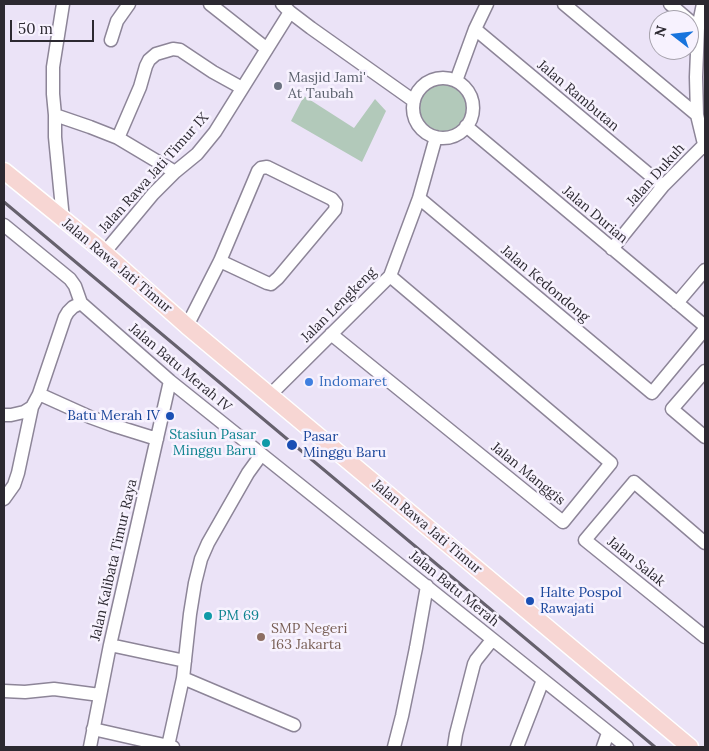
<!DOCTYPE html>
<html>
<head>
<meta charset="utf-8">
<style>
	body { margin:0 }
	#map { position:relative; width:709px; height:751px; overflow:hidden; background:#ebe3f7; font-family:Lora,serif }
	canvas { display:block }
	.frame { position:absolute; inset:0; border:5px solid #2c2931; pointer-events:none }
	.north { position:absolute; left:649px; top:10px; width:50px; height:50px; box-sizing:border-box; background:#f7f2fe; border:1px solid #a6a2ac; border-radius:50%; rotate:286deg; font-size:14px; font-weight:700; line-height:20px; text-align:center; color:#2c2931 }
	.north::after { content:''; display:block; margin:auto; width:18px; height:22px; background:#1874dd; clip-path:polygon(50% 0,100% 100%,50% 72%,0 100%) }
	.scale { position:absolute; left:10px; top:20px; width:84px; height:22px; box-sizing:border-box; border:2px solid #2c2931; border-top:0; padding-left:6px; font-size:15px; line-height:18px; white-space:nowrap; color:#2c2931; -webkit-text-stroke:4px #f7f2fe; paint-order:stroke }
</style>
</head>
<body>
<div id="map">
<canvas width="709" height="751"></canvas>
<div class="frame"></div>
<div class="north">N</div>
<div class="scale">50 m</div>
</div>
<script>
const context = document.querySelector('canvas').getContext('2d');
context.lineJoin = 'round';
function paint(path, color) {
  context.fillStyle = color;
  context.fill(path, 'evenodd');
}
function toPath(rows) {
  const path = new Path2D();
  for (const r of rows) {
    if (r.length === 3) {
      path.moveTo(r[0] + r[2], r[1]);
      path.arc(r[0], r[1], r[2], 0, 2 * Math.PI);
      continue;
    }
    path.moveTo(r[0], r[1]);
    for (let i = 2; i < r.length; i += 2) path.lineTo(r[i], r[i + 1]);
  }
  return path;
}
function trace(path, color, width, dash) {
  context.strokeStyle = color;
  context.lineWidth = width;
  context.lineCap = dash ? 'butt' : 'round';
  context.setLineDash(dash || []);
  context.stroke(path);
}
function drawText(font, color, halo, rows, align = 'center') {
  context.font = font + ' Lora,serif';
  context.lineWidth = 5;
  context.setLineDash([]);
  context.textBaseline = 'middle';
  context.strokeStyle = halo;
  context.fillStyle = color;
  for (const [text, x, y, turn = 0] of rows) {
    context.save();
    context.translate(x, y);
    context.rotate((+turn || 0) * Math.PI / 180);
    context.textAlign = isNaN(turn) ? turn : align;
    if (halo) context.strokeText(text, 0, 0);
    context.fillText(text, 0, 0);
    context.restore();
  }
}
paint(toPath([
	[443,108,30],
	[304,96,354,128,375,99,386,111,362,162,291,121]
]), '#b2c9ba');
const minor = toPath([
	[210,4,267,49],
	[282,4,290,12,311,28,414,101],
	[564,4,697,115],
	[670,4,698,28],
	[703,4,698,28,696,77,697,115,705,148],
	[475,29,663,186],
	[111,40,117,21,129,4],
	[443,108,30],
	[456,81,475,29,487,4],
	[55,115,90,127,118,138,175,172],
	[466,126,705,326],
	[118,138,140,87,146,66,149,60,156,54,173,49,180,50,213,72,242,88],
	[419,198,652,393,705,329],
	[63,219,55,137,55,115,53,94,53,67,63,4],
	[4,225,70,279,75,286,81,303,170,381,627,747],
	[612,249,663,186,704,145],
	[104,253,153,194,175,172,197,154,215,132,290,12],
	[677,303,705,270],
	[187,326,220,261,258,171,261,168,267,167,332,199,336,204,335,210,278,278,271,284,267,283,220,261],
	[331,334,563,522,611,463,390,276],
	[705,371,672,409,705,437],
	[39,394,90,417,112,425,157,439],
	[270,395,390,276,419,198,436,137],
	[4,415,11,415,24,412,32,407,39,394,65,317,68,312,73,307,81,303],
	[4,499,14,485,18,473,32,407],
	[705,543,634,482,585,540,705,637],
	[110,645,185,661],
	[183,678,294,725],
	[4,691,25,692,54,689,100,695],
	[93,729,173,747],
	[168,746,183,678,190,614,195,583,201,559,208,543,248,473,261,455],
	[90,747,110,645,170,381],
	[394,747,402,716,416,648,427,586],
	[454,747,456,734,474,664,476,660,492,640],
	[517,747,543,680],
	[603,747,608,733]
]);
const major = toPath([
	[4,171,99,248,187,326,690,747]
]);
trace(minor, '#8d8598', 15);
trace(major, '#fff', 19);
trace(minor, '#fff', 12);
trace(major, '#f7d6d3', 16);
trace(toPath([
	[4,202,655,747]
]), '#66616d', 3);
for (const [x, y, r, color] of [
	[278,86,5,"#6b7280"],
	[309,382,5,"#3f7fe0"],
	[170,416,5,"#1a4fb4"],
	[266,443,5,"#0f9aa8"],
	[292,445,6,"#1a4fb4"],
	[530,601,5,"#1a4fb4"],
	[208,616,5,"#0f9aa8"],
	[261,637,5,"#8d6e63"]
]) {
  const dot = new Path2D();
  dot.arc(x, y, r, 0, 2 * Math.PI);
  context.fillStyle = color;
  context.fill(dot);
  trace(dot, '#f7f2fe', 2);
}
drawText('14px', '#5b616d', '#f7f2fe', [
	["Masjid Jami'",288,78],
	["At Taubah",288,94]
], 'left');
drawText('14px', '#2c2931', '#f7f2fe', [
	["Jalan Rambutan",578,96,40],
	["Jalan Rawa Jati Timur IX",154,173,-48],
	["Jalan Dukuh",656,175,-48],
	["Jalan Durian",595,215,40],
	["Jalan Rawa Jati Timur",117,266,40],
	["Jalan Kedondong",545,284,40],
	["Jalan Lengkeng",339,305,-45],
	["Jalan Batu Merah IV",180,368,40],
	["Jalan Manggis",528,474,39],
	["Jalan Rawa Jati Timur",427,527,40],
	["Jalan Kalibata Timur Raya",114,560,-77],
	["Jalan Salak",636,562,39],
	["Jalan Batu Merah",454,589,39]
]);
drawText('14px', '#366cbe', '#f7f2fe', [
	["Indomaret",319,382]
], 'left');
drawText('14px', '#164399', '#f7f2fe', [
	["Batu Merah IV",160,416,"right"],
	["Pasar",303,437],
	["Minggu Baru",303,453],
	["Halte Pospol",540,593],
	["Rawajati",540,609]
], 'left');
drawText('14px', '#0d838f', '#f7f2fe', [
	["Stasiun Pasar",256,435],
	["Minggu Baru",256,451],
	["PM 69",218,616,"left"]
], 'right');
drawText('14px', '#785e54', '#f7f2fe', [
	["SMP Negeri",271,629],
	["163 Jakarta",271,645]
], 'left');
</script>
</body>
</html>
